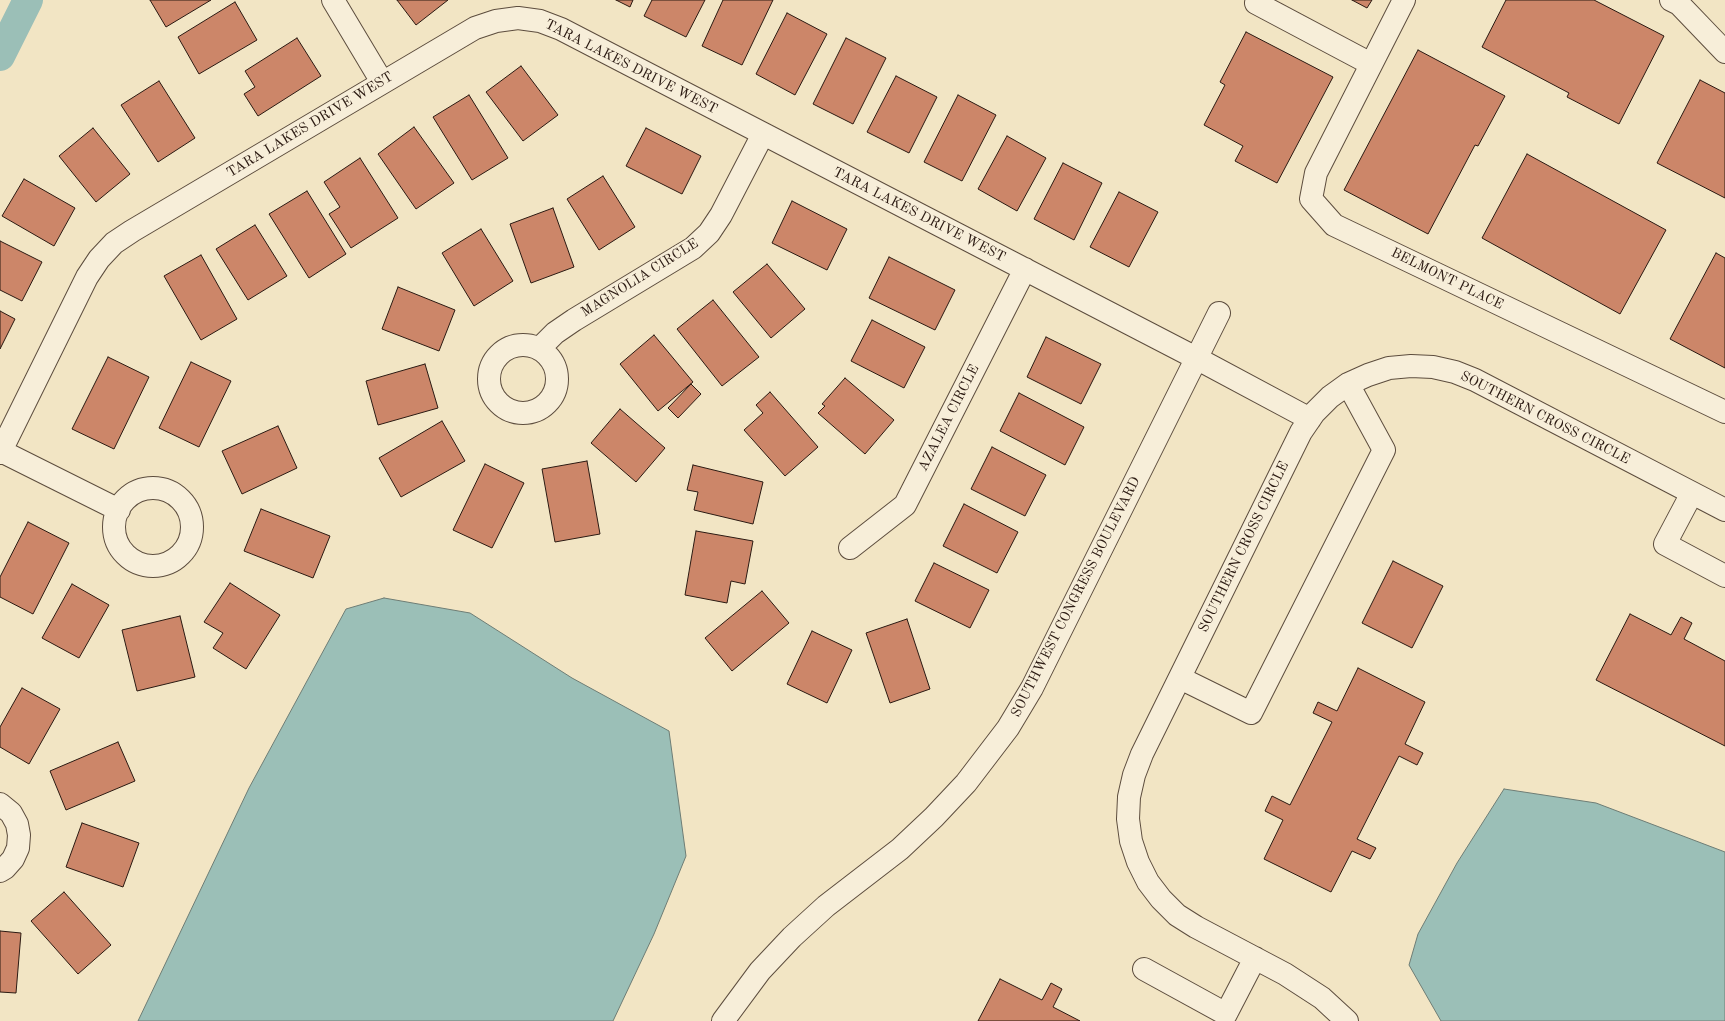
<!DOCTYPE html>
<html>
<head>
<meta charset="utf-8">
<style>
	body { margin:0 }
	canvas { display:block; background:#f2e5c4 }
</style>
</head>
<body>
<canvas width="1725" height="1021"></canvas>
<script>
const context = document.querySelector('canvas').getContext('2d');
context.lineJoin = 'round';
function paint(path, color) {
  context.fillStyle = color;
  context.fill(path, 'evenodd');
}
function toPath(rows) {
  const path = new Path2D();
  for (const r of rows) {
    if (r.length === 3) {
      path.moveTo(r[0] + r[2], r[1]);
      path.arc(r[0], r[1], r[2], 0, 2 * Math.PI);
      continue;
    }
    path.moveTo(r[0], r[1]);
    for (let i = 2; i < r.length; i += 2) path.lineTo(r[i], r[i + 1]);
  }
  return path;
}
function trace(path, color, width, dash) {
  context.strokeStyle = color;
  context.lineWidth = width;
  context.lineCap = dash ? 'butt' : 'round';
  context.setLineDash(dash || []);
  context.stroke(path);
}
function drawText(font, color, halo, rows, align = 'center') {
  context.font = font + ' "Old Standard TT",serif';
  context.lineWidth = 4;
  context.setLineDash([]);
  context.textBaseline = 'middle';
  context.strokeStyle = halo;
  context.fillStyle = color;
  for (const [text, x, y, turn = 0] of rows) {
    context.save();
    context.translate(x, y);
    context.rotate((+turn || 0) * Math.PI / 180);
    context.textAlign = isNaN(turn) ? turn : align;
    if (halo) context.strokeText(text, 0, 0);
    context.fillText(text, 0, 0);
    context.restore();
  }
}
const water = toPath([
	[384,598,470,613,572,678,669,731,686,856,654,934,613,1021,138,1021,249,788,346,609,384,598],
	[1504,789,1596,803,1725,852,1725,1021,1441,1021,1409,965,1418,934,1457,863,1504,789]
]);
paint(water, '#9bbfb7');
trace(water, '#6e7d75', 1);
trace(toPath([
	[0,56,28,0]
]), '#9bbfb7', 30);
const building = toPath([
	[150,0,211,0,166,27,150,0],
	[397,0,448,0,416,25,397,0],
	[616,0,633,0,630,7,616,0],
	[652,0,705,0,686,37,644,16,652,0],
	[723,0,773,0,742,65,702,46,723,0],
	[1352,0,1372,0,1367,8,1352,0],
	[1506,0,1594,0,1664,36,1619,124,1567,97,1569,93,1482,47,1506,0],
	[235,2,257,40,199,74,178,37,235,2],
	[787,13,827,34,795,95,756,74,787,13],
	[1246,32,1333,77,1277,183,1235,161,1243,146,1204,125,1225,85,1220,82,1246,32],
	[297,38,321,76,258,116,244,94,255,87,245,71,297,38],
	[846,38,886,58,853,124,813,104,846,38],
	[1418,50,1505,96,1478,146,1475,145,1428,234,1344,190,1418,50],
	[521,66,558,115,523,141,486,92,521,66],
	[896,76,937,97,909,153,867,132,896,76],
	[1700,80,1725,93,1725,198,1657,163,1700,80],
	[159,81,195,138,158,162,121,105,159,81],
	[469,95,508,158,472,180,433,117,469,95],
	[958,95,996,115,962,181,924,162,958,95],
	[414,127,454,183,416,209,378,154,414,127],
	[93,128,130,174,96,202,59,156,93,128],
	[646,128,701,156,682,194,626,166,646,128],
	[1007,136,1046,158,1017,211,978,189,1007,136],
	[1527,154,1666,230,1620,314,1482,238,1527,154],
	[360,158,398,218,351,248,329,214,340,207,324,182,360,158],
	[1063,163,1102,183,1074,240,1034,219,1063,163],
	[603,176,635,227,599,250,567,199,603,176],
	[24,179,75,208,54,246,2,216,24,179],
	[307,191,346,254,309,278,269,214,307,191],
	[1119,192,1158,212,1129,267,1090,247,1119,192],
	[792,201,847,229,827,270,772,243,792,201],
	[553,208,574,267,531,283,510,224,553,208],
	[255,225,287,276,248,300,216,249,255,225],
	[481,229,513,281,474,306,442,253,481,229],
	[0,241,42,262,22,301,0,290,0,241],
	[1716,253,1725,258,1725,368,1670,339,1716,253],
	[201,255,237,319,201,340,164,276,201,255],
	[889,257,955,290,935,330,869,298,889,257],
	[767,264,805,309,771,338,733,292,767,264],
	[398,287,455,310,439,351,382,329,398,287],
	[713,300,759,357,722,386,677,329,713,300],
	[0,311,15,319,0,349,0,311],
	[872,320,925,347,904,388,851,361,872,320],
	[654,335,693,382,658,411,620,364,654,335],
	[1046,337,1101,364,1081,404,1027,377,1046,337],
	[108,357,149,377,114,449,72,429,108,357],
	[191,362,231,381,199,447,159,428,191,362],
	[425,364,438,408,378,425,366,381,425,364],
	[845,378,894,420,865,454,818,413,825,406,822,404,845,378],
	[691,384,701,394,678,418,668,408,691,384],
	[770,392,818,447,785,476,744,430,763,413,756,405,770,392],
	[1019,393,1084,427,1065,465,1000,431,1019,393],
	[620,409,665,448,636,482,591,443,620,409],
	[442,421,465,461,401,497,379,458,442,421],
	[278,426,297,468,242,494,222,451,278,426],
	[992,447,1046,475,1025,516,971,489,992,447],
	[587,461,600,534,555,542,542,469,587,461],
	[485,464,524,483,492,548,453,530,485,464],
	[693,465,763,482,753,524,694,510,698,492,687,490,693,465],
	[964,504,1018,532,997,573,943,546,964,504],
	[261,509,330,536,313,578,244,551,261,509],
	[28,522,69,543,33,614,0,597,0,577,28,522],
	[696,531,753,541,745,584,731,581,727,603,685,595,696,531],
	[1393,561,1443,586,1412,648,1362,623,1393,561],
	[934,563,989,590,970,628,915,601,934,563],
	[230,583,280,615,246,669,213,648,223,633,204,622,230,583],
	[72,584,109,605,79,658,42,638,72,584],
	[762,591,789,623,732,671,705,638,762,591],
	[1630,614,1671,635,1681,617,1692,623,1684,639,1725,661,1725,746,1596,680,1630,614],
	[180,616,195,677,137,691,122,630,180,616],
	[907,619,930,689,890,703,866,633,907,619],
	[812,631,852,650,827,703,787,684,812,631],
	[1358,668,1425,702,1405,744,1423,753,1417,765,1399,756,1357,839,1376,848,1370,859,1352,851,1331,892,1264,859,1283,820,1265,811,1272,796,1290,805,1332,722,1313,713,1318,702,1337,711,1358,668],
	[22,688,60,709,29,764,0,747,0,727,22,688],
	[118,742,135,781,66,810,50,771,118,742],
	[82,823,139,843,123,887,66,867,82,823],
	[64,892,111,945,78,974,31,921,64,892],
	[0,931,21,933,16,993,0,992,0,931],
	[1000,979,1042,1000,1051,983,1062,989,1053,1007,1080,1021,978,1021,1000,979]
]);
paint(building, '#cc8669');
trace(building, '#2b1a12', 1);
const minor = toPath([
	[333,0,382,82],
	[1404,0,1316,173,1311,199,1334,225,1725,412],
	[1671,0,1679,4,1725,52],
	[1256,3,1371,64],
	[523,379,34],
	[539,349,555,333,574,320,693,248,709,233,721,215,763,134],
	[1,451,119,510],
	[0,453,87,277,99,259,114,243,132,231,475,28,496,21,518,18,540,21,561,29,1196,358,1310,419],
	[153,527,39],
	[1692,493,1665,544,1725,576],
	[850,548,905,505,1025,269],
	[1180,678,1251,713,1384,450,1348,384],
	[0,804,11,813,17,824,19,835,18,848,13,859,5,868,0,871],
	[1144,969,1226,1014,1255,958],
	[723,1021,760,971,792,937,826,906,900,849,934,817,966,783,1008,728,1032,688,1219,313],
	[1347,1021,1322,998,1285,974,1196,927,1177,915,1161,899,1148,882,1138,862,1131,841,1128,819,1129,797,1134,775,1142,754,1301,432,1314,413,1330,397,1348,384,1368,375,1389,368,1411,366,1433,367,1455,372,1475,380,1725,510]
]);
trace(minor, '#5d4d3e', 24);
trace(minor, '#f7eed9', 22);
drawText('14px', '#2b1a12', '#f7eed9', [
	["TARA LAKES DRIVE WEST",631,67,27],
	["TARA LAKES DRIVE WEST",310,125,-31],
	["TARA LAKES DRIVE WEST",919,215,27],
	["MAGNOLIA CIRCLE",640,278,-32],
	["BELMONT PLACE",1447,279,26],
	["AZALEA CIRCLE",949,418,-63],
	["SOUTHERN CROSS CIRCLE",1545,418,27],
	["SOUTHERN CROSS CIRCLE",1244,547,-64],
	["SOUTHWEST CONGRESS BOULEVARD",1076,597,-63]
]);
</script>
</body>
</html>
